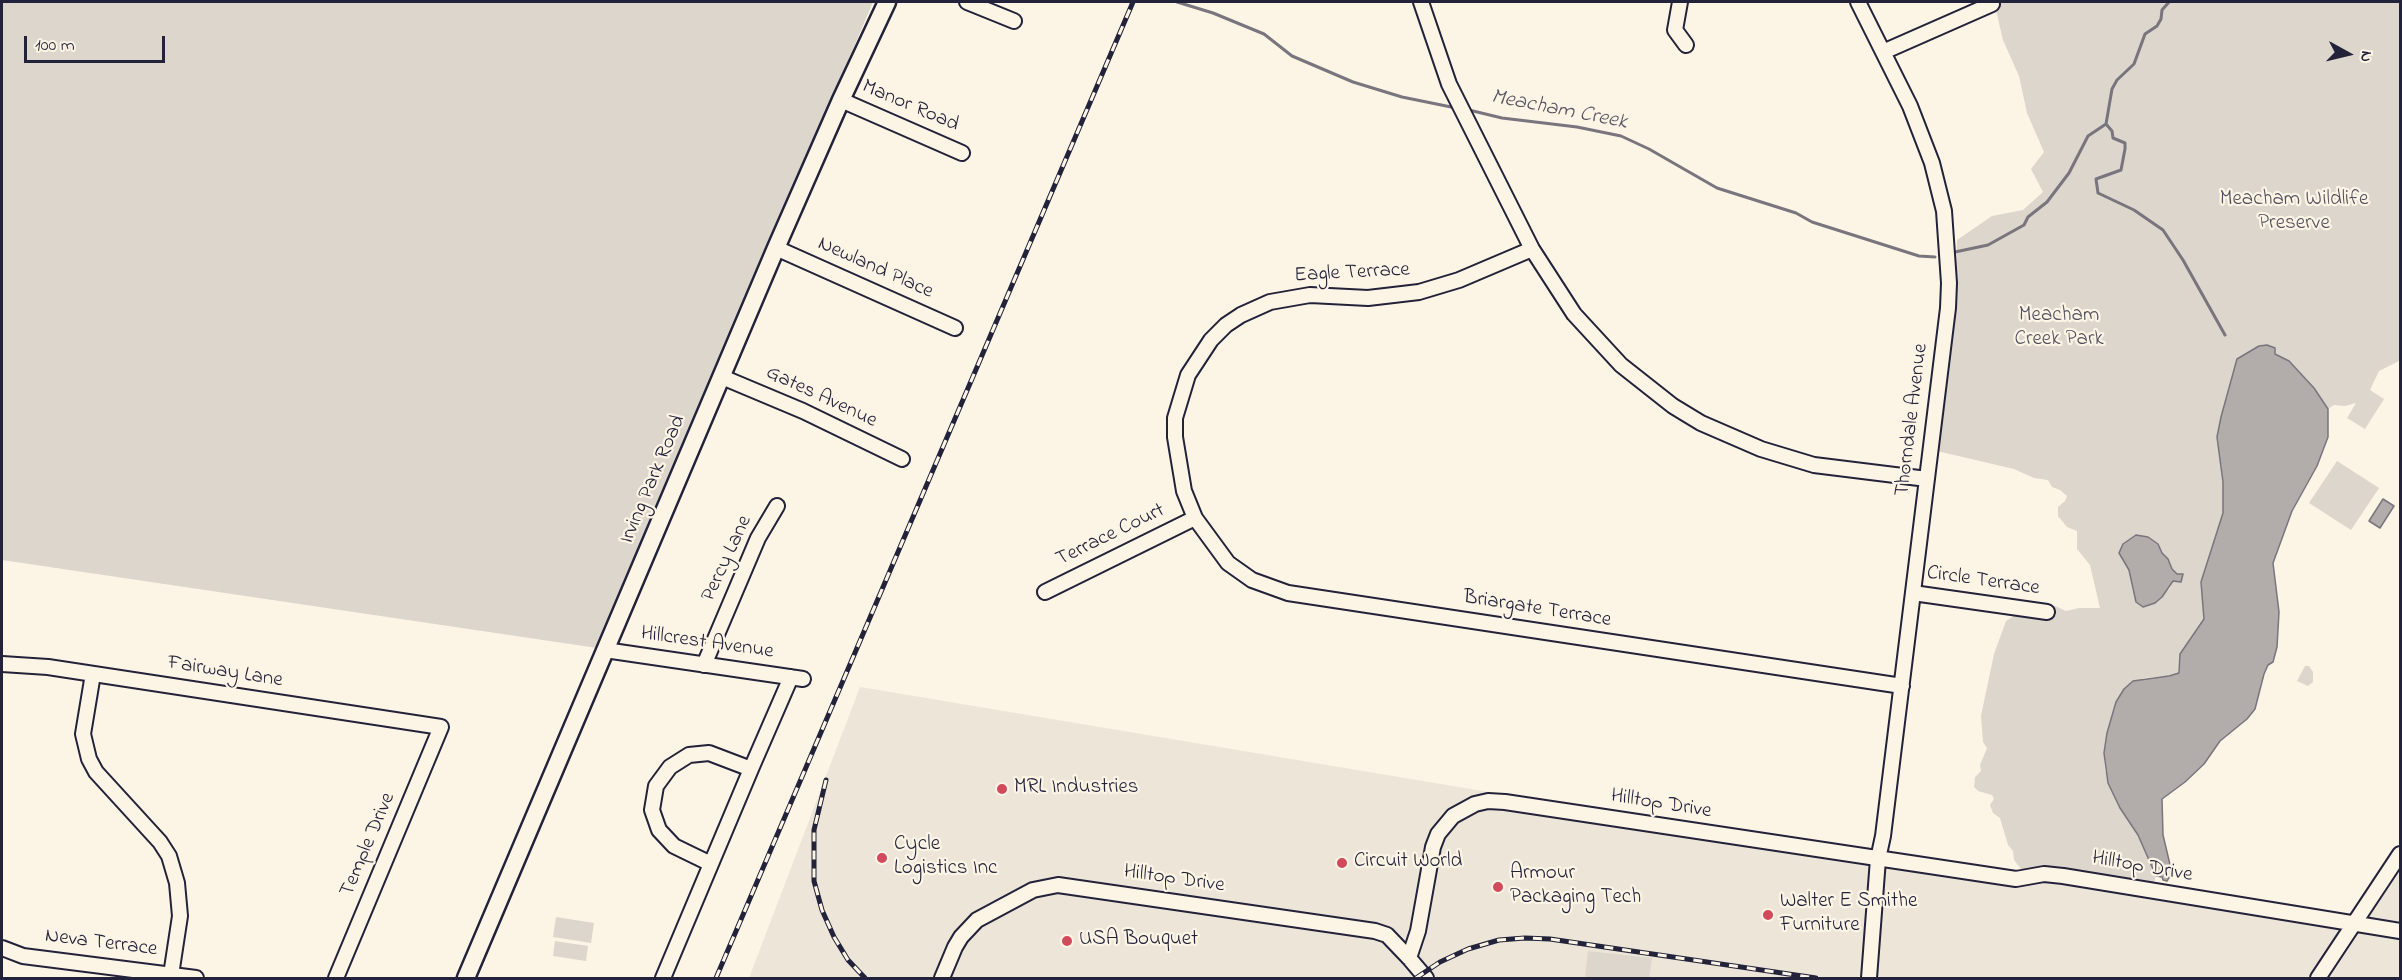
<!DOCTYPE html>
<html>
<head>
<meta charset="utf-8">
<style>
	body { margin:0 }
	#map { position:relative; width:2402px; height:980px; overflow:hidden; background:#fcf5e5; font-family:"Indie Flower",sans-serif }
	canvas { display:block }
	.frame { position:absolute; inset:0; border:3px solid #22223b; pointer-events:none }
	.north { position:absolute; left:2318px; top:24px; width:60px; height:60px; -webkit-text-stroke:4px #fcf5e5; paint-order:stroke; rotate:98deg; font-size:16px; font-weight:700; line-height:24px; text-align:center; color:#22223b }
	.north::after { content:''; display:block; margin:auto; width:21px; height:27px; background:#22223b; clip-path:polygon(50% 0,100% 100%,50% 72%,0 100%) }
	.scale { position:absolute; left:24px; top:36px; width:141px; height:27px; box-sizing:border-box; border:3px solid #22223b; border-top:0; padding-left:8px; font-size:18px; line-height:21px; white-space:nowrap; color:#22223b; -webkit-text-stroke:4px #fcf5e5; paint-order:stroke }
</style>
</head>
<body>
<div id="map">
<canvas width="2402" height="980"></canvas>
<div class="frame"></div>
<div class="north">N</div>
<div class="scale">100 m</div>
</div>
<script>
const context = document.querySelector('canvas').getContext('2d');
context.lineJoin = 'round';
function paint(path, color) {
  context.fillStyle = color;
  context.fill(path, 'evenodd');
}
function toPath(rows) {
  const path = new Path2D();
  for (const r of rows) {
    path.moveTo(r[0], r[1]);
    for (let i = 2; i < r.length; i += 2) path.lineTo(r[i], r[i + 1]);
  }
  return path;
}
function trace(path, color, width, dash) {
  context.strokeStyle = color;
  context.lineWidth = width;
  context.lineCap = dash ? 'butt' : 'round';
  context.setLineDash(dash || []);
  context.stroke(path);
}
function drawText(font, color, halo, rows, align = 'center') {
  context.font = font + ' "Indie Flower",sans-serif';
  context.lineWidth = 4.5;
  context.setLineDash([]);
  context.textBaseline = 'middle';
  context.strokeStyle = halo;
  context.fillStyle = color;
  for (const [text, x, y, turn = 0] of rows) {
    context.save();
    context.translate(x, y);
    context.rotate((+turn || 0) * Math.PI / 180);
    context.textAlign = isNaN(turn) ? turn : align;
    if (halo) context.strokeText(text, 0, 0);
    context.fillText(text, 0, 0);
    context.restore();
  }
}
paint(toPath([
	[860,687,1998,877,2044,874,2353,924,2400,852,2400,978,749,978]
]), '#ece5d8');
paint(toPath([
	[2,2,873,2,597,648,2,560],
	[1990,2,2400,2,2400,354,2399,361,2379,371,2370,390,2384,399,2365,429,2347,418,2356,403,2345,406,2334,405,2328,409,2314,388,2289,361,2259,346,2237,359,2217,437,2223,482,2223,513,2201,582,2204,619,2192,640,2185,647,2179,663,2179,673,2169,676,2143,678,2107,733,2104,753,2105,770,2126,817,2138,835,2149,855,2156,876,2153,885,2025,874,2014,860,2013,851,2008,845,2000,818,1993,813,1990,805,1994,799,1992,795,1978,791,1974,787,1975,777,1981,771,1980,765,1987,748,1983,742,1981,716,1994,654,2006,621,2020,612,2041,607,2055,606,2066,611,2079,608,2100,608,2090,565,2077,549,2077,531,2067,527,2058,516,2058,507,2065,501,2067,496,2060,490,2052,487,2048,480,2034,478,2014,469,1937,451,1953,333,1957,240,1992,216,2023,210,2043,192,2031,169,2044,152,2027,113,2019,76,2003,40,1995,6],
	[2151,539,2158,544,2162,553,2168,559,2172,569,2177,574,2182,574,2176,581,2171,583,2170,588,2155,603,2133,592,2129,570],
	[2337,461,2379,488,2351,530,2309,503],
	[2305,666,2309,666,2313,672,2313,682,2308,686,2297,681],
	[556,917,594,923,591,943,553,937],
	[555,941,588,946,586,961,553,956],
	[1588,951,1652,958,1649,978,1585,978]
]), '#dcd6cc');
const water = toPath([
	[2267,345,2275,348,2275,354,2289,361,2314,388,2328,409,2328,437,2317,466,2292,511,2273,563,2279,612,2277,647,2273,662,2268,665,2264,674,2255,709,2247,719,2220,741,2204,764,2185,782,2162,799,2163,835,2172,873,2167,881,2163,880,2162,877,2156,876,2138,835,2120,808,2108,783,2104,753,2107,733,2116,702,2124,689,2133,681,2169,676,2179,673,2180,654,2204,619,2201,582,2223,513,2223,482,2217,437,2221,417,2237,359,2259,346,2267,345],
	[2383,499,2394,506,2380,528,2369,521,2383,499],
	[2136,535,2148,537,2158,544,2162,553,2168,559,2172,569,2177,574,2183,574,2181,582,2173,581,2162,597,2155,603,2143,607,2136,602,2129,570,2119,553,2123,544,2136,535]
]);
paint(water, '#b2adab');
trace(water, '#78757e', 1.5);
trace(toPath([
	[1177,2,1213,13,1264,34,1292,56,1353,82,1402,97,1456,108],
	[1469,110,1502,118,1577,127,1621,136,1649,149,1717,188,1796,213,1812,222,1919,256,1935,257],
	[2106,124,2112,131,2113,138,2125,143,2125,149,2121,170,2096,179,2098,193,2134,210,2163,230,2183,260,2225,335],
	[1955,252,1988,245,2024,225,2028,217,2047,202,2069,173,2088,136,2106,124,2112,89,2117,80,2134,64,2145,34,2157,26,2161,19,2162,10,2169,2]
]), '#78757e', 3);
const minor = toPath([
	[967,2,1014,21],
	[1421,2,1449,84,1532,249,1574,314,1621,365,1673,406,1701,423,1761,449,1814,465,1927,479],
	[1680,2,1675,30,1686,45],
	[1858,2,1910,106,1932,163,1944,211,1949,283,1948,308,1883,836,1878,859,1869,978],
	[1883,52,1992,4],
	[841,100,962,153],
	[776,248,955,328],
	[1532,249,1459,280,1419,292,1368,298,1310,295,1270,302,1241,315,1226,325,1211,340,1188,375,1175,418,1175,437,1184,491,1195,518,1228,563,1252,580,1288,593,1902,686],
	[722,377,803,411,902,459],
	[1045,592,1195,518],
	[1913,593,2047,612],
	[605,650,803,679],
	[2,664,48,667,441,727,336,978],
	[704,665,758,538,777,506],
	[93,674,83,734,89,759,96,772,160,842,169,856,177,883,180,916,171,975],
	[709,753,751,769,711,864,674,846,659,830,652,810,656,786,670,767,689,755,709,753],
	[751,769,791,677],
	[2,948,23,956,196,978],
	[1409,958,1418,931,1433,847,1438,834,1453,816,1475,804,1488,801,1505,802,2016,879,2044,874,2063,876,2400,931],
	[663,978,711,864],
	[942,978,955,947,961,937,977,920,1033,890,1058,885,1375,931,1387,935,1409,958,1426,978],
	[2318,978,2400,854]
]);
const major = toPath([
	[466,978,776,248,841,100,887,2]
]);
trace(minor, '#22223b', 18);
trace(major, '#22223b', 21);
trace(minor, '#fcf5e5', 14);
trace(major, '#fcf5e5', 16);
const rail = toPath([
	[826,780,814,830,814,881,822,910,834,937,848,960,865,978],
	[716,978,1133,2],
	[1416,978,1440,962,1468,949,1499,940,1525,938,1550,939,1816,978]
]);
trace(rail, '#22223b', 5);
trace(rail, '#fcf5e5', 3, [9]);
for (const [x, y, r, color] of [
	[1002,789,6,"#d1495b"],
	[882,858,6,"#d1495b"],
	[1342,863,6,"#d1495b"],
	[1498,887,6,"#d1495b"],
	[1768,915,6,"#d1495b"],
	[1067,941,6,"#d1495b"]
]) {
  const dot = new Path2D();
  dot.arc(x, y, r, 0, 2 * Math.PI);
  context.fillStyle = color;
  context.fill(dot);
  trace(dot, '#fcf5e5', 2);
}
drawText('21px', '#22223b', '#fcf5e5', [
	["Manor Road",910,107,23],
	["Newland Place",875,269,24],
	["Eagle Terrace",1352,274,-3],
	["Gates Avenue",821,398,25],
	["Thorndale Avenue",1913,420,-83],
	["Irving Park Road",654,480,-67],
	["Terrace Court",1111,536,-26],
	["Percy Lane",728,559,-65],
	["Circle Terrace",1983,582,8],
	["Briargate Terrace",1537,610,9],
	["Hillcrest Avenue",707,644,8],
	["Fairway Lane",225,673,9],
	["Hilltop Drive",1661,805,9],
	["Temple Drive",369,845,-67],
	["Hilltop Drive",2142,868,10],
	["Hilltop Drive",1174,880,8],
	["Neva Terrace",101,944,7]
]);
drawText('21px', '#504f5f', '#fcf5e5', [
	["Meacham Wildlife",2294,201],
	["Preserve",2294,225],
	["Meacham",2059,317],
	["Creek Park",2059,341]
]);
drawText('21px', '#22223b', '#fcf5e5', [
	["MRL Industries",1014,789],
	["Cycle",894,846],
	["Logistics Inc",894,870],
	["Circuit World",1354,863],
	["Armour",1510,875],
	["Packaging Tech",1510,899],
	["Walter E Smithe",1780,903],
	["Furniture",1780,927],
	["USA Bouquet",1079,941]
], 'left');
drawText('italic 22px', '#545362', '#fcf5e5', [
	["Meacham Creek",1559,111,11]
]);
</script>
</body>
</html>
